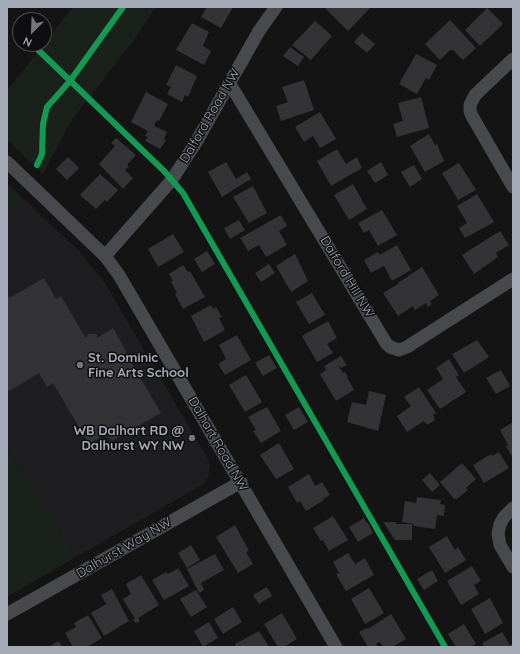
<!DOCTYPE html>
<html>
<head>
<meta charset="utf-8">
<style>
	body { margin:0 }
	#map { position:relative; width:520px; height:654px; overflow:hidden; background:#141414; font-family:Quicksand,sans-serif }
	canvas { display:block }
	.frame { position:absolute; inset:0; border:8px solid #a4aab6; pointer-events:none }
	.north { position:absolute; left:12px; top:12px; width:40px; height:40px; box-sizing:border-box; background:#0e0e10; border:1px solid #4a4c52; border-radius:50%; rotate:204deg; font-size:11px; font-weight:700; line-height:16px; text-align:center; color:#a4aab6 }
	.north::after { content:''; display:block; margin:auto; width:14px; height:18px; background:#72767d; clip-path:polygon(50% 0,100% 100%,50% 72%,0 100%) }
</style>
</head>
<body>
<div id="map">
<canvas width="520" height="654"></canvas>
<div class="frame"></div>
<div class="north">N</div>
</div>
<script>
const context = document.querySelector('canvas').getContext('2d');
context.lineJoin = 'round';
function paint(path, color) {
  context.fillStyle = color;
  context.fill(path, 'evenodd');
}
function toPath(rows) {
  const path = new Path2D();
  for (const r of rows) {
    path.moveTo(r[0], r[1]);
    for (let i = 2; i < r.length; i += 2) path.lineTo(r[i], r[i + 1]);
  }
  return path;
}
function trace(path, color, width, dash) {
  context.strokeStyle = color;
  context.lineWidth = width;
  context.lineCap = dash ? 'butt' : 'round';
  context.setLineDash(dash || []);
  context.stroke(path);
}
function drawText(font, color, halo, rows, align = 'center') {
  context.font = font + ' Quicksand,sans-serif';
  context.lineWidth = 3;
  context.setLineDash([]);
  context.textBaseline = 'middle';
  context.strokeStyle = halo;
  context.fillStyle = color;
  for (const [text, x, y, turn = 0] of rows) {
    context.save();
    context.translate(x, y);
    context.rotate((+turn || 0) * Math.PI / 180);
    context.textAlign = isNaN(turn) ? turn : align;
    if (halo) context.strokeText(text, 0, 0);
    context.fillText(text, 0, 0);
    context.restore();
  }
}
paint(toPath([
	[24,199,80,252,105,283,208,459,210,466,208,477,202,485,76,557,7,448,7,213]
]), '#1e1e20');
paint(toPath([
	[73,7,156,7,133,41,71,121,43,174,7,140,7,91],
	[9,184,24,199,7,213,7,186],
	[7,448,76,557,7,597]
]), '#1a211b');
paint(toPath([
	[207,7,233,7,221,28,201,17],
	[324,7,371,7,348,31],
	[487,8,503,24,480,46,465,30],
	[450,20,476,48,463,60,453,50,450,50,440,60,425,44],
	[315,21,332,36,311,60,292,45],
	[192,23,209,32,203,46,211,51,204,65,176,50],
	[362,33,375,44,367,53,354,42],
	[290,47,304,57,298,66,283,56],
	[416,54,437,65,429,80,426,78,417,94,399,84],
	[176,65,197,76,188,97,185,95,182,102,167,94,171,87,166,85],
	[304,80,314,110,281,121,276,106,288,102,282,87],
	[146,92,168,104,159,121,157,120,154,126,167,132,164,139,166,140,160,149,145,141,148,137,145,136,148,131,131,122],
	[421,97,429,128,397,137,393,124,403,121,398,103],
	[320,112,336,139,320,148,313,136,304,142,295,127],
	[429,134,435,145,437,144,444,161,425,172,410,146],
	[116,138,136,155,127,165,129,166,125,170,133,178,123,189,99,164,115,146,111,143],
	[337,149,346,164,357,157,362,168,331,186,317,161],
	[68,157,79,168,67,180,56,169],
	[226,162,236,179,247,172,251,179,222,197,208,172],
	[381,162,388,175,375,183,367,171],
	[459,163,476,190,458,200,442,173],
	[414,165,422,179,410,187,401,172],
	[100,174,118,190,107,202,105,200,96,209,80,195],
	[353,184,367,209,349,220,334,195],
	[253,186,267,213,249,223,233,197],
	[477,194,494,222,465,238,459,228,467,223,457,206],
	[382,210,397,235,378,246,369,230,364,233,358,223],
	[281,215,287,226,279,231,287,245,266,257,259,245,248,251,240,238],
	[239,220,245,230,230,239,224,228],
	[500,231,509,245,496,253,498,257,474,274,462,255],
	[173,234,184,252,158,267,148,249],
	[397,245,411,270,392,281,384,266,371,273,364,260,378,252,380,255],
	[207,251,215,264,202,272,194,259],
	[295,254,308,281,291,292,276,266],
	[269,264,275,273,261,282,255,273],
	[183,265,188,272,190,271,205,297,183,309,175,294,177,293,171,282,173,281,169,274],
	[422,267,439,295,430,301,432,304,428,307,426,303,415,310,413,306,398,316,383,293,398,284,398,283],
	[44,278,56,299,61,296,85,337,87,337,88,334,97,334,97,338,113,328,126,351,125,352,161,413,112,441,107,433,89,444,53,383,47,387,39,373,9,391,7,387,7,294,9,298],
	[312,293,325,315,309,324,296,302],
	[211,305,213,309,216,307,222,317,219,318,225,330,204,342,191,316],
	[328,321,337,338,327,344,333,353,317,362,302,336],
	[237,335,251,360,225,375,218,364,226,359,219,345],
	[477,340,489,357,464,373,452,354],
	[269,355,277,368,263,376,255,363],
	[341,356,347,365,341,368,340,366,339,367,343,373,345,372,348,377,347,377,354,390,336,401,320,374,326,370,324,366],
	[449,359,459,375,456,377,466,392,440,409,427,390,443,379,436,368],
	[501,370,510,386,496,394,486,378],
	[246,375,262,402,245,412,229,385],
	[419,387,436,413,433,415,435,420,427,425,424,421,407,432,397,416,411,406,404,397],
	[369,391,386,395,378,431,347,422,352,402,366,405],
	[267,407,281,431,261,443,253,431,256,430,248,417],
	[299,407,308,422,294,430,285,415],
	[513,422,513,458,506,446,508,445,500,430],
	[279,443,294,469,276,479,260,455],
	[499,452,509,468,484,483,473,465,491,454,492,456],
	[462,463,476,479,466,488,468,490,457,499,456,498,454,499,440,482],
	[430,473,440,485,432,492,422,480],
	[309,474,315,486,322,482,330,495,323,499,324,500,306,511,300,501,297,503,288,487],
	[417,497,441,500,440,504,445,505,444,516,437,515,435,529,413,526,414,524,415,524,402,522,405,501,416,503],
	[333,516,348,540,329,551,323,540,321,541,313,528],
	[364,518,367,523,368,523,373,533,358,542,349,527],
	[383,522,396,522,396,524,412,524,412,540,395,540],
	[235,525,249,551,246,552,253,564,238,573,216,537],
	[447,536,455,550,458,547,466,560,445,573,429,547],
	[191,545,200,560,187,568,178,553],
	[348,553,355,564,365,558,374,575,346,591,336,574,339,573,333,562],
	[215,554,224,570,201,583,204,590,199,593,187,569],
	[472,566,481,581,474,585,479,594,461,605,447,581],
	[178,568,189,586,164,600,152,580,166,572,168,574],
	[432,570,438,581,424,590,417,579],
	[141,575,159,605,138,618,140,621,136,623,133,620,135,619,123,599,131,594,126,584],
	[267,587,272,596,259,604,253,595],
	[369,588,384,613,365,624,351,599],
	[112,589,129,621,104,636,91,613,106,604,101,595],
	[196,590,207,607,191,617,180,599],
	[490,598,503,623,485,634,471,609],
	[233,607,242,622,223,634,214,619],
	[282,613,297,639,284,647,278,647,264,624],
	[391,614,406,639,392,647,383,647,380,642,376,644,377,646,375,647,368,647,359,632,367,628,368,629],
	[88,615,102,638,87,647,73,647,65,633,76,627,74,623],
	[209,622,218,638,203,647,194,631],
	[464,624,476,644,470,647,456,647,448,634],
	[259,631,269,647,236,647,235,644],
	[502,632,510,645,513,643,513,647,485,647,482,643],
	[59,641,62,647,48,647]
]), '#333335');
trace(toPath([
	[513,59,475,95,470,105,470,111,472,116,513,187],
	[230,84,386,343,390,347,399,350,407,347,513,279],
	[7,162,105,256,119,275,336,647],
	[105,256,171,181,195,144,259,31,276,7],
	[513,508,504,517,500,524,498,534,500,545,513,567],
	[7,614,241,482]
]), '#48494d', 13);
trace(toPath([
	[32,44,164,171,183,193,445,647],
	[37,165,42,154,43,124,47,107,70,81,123,7]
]), '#139951', 6);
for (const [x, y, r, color] of [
	[80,365,4,"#72767d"],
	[192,438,4,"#72767d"]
]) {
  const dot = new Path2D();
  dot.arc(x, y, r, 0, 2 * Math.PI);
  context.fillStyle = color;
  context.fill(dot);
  trace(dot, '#0e0e10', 1.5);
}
drawText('13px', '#a4aab6', '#0e0e10', [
	["Dalford Road NW",210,116,-60],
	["Dalford Hill NW",347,277,59],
	["Dalhart Road NW",218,444,60],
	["Dalhurst Way NW",124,548,-30]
]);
drawText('bold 13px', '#a4aab6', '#0e0e10', [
	["St. Dominic",88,358],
	["Fine Arts School",88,373],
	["WB Dalhart RD @",184,431,"right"],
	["Dalhurst WY NW",184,446,"right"]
], 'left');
</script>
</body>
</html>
